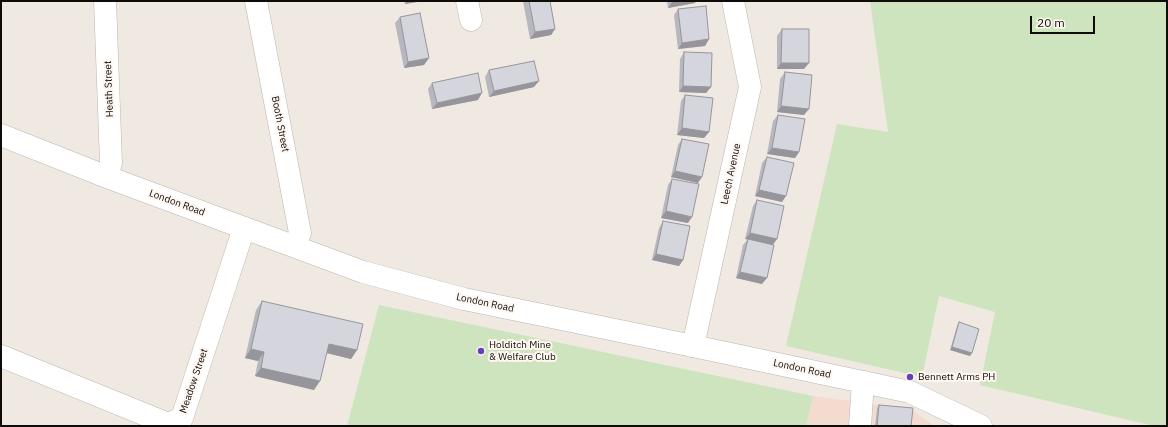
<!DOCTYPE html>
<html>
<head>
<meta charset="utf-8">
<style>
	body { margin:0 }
	#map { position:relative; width:1168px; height:427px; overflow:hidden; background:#f0e9e2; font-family:"IBM Plex Sans",sans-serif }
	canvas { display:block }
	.frame { position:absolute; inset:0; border:2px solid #0e0b09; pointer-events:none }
	.scale { position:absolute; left:1030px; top:16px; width:65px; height:18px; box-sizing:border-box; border:2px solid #0e0b09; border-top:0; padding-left:5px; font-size:12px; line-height:14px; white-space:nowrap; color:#0e0b09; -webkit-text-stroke:3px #fef6f0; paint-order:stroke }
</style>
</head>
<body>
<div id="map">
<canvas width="1168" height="427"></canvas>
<div class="frame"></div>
<div class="scale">20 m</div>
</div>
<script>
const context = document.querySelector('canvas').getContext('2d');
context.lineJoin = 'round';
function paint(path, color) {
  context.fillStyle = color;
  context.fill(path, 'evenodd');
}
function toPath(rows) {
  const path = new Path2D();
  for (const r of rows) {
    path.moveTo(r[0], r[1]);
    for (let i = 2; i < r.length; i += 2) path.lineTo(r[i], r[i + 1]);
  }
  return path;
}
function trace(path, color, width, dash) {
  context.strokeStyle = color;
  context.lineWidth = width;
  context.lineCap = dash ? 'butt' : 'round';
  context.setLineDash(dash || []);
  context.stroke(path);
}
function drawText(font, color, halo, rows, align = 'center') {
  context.font = font + ' "IBM Plex Sans",sans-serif';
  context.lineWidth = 4;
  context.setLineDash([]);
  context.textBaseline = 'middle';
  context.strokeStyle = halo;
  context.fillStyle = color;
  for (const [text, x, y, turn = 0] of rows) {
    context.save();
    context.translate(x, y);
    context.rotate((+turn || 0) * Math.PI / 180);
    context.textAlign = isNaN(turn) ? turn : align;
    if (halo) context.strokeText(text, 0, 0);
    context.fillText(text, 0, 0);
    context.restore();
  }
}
paint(toPath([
	[813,396,911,409,934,426,806,426]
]), '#f3dbd0');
paint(toPath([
	[870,1,1167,1,1167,426,1154,426,980,385,995,312,939,296,922,377,786,346,837,124,888,132],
	[379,305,813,396,806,426,347,426]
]), '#cde4be');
const minor = toPath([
	[105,1,111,163,107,177],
	[256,1,300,233,295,246],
	[467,1,471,20],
	[693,346,750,87,733,1],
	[1,356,168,424,182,418,244,228],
	[860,426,863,382]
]);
const major = toPath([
	[1,135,107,177,363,272,464,299,693,346,910,392,981,426]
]);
trace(minor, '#bcb5af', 23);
trace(major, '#bcb5af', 23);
trace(minor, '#fff', 22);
trace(major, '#fff', 22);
paint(toPath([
	[404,1,423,1,405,4],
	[523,1,550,1,555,29,551,35,530,39],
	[667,1,696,1,695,3,668,8],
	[678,9,709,39,705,46,678,49,674,15],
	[400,17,429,58,424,65,404,68,395,23],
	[782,29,804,69,777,69,777,36],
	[684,52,711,87,706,93,679,92,680,59],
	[489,70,534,87,489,97,485,77],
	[785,72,804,115,777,112,780,79],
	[432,83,478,100,432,109,428,89],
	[685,95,709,132,704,138,677,135,681,101],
	[778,115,799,152,795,158,767,154,773,121],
	[682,139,698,183,671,177,678,145],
	[767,157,782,202,755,196,762,163],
	[672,179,688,223,661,218,668,185],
	[757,200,777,239,773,245,762,284,736,278,743,245,748,239,745,239,753,206],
	[663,221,683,260,679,266,652,260,659,228],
	[262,301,357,350,351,359,326,353,314,390,255,376,258,361,245,358,256,310],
	[959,322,970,356,950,350,957,326],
	[879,405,911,426,875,426,877,408]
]), '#b7b7bf');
paint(toPath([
	[407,1,423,1,405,4],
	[676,1,696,1,695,3,668,8,672,2],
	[555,29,551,35,530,39,535,32],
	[709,39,705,46,678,49,682,43],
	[429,58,424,65,404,68,408,62],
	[781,63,809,63,804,69,777,69],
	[539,81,534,87,489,97,494,91],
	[683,86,711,87,706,93,679,92],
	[482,93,478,100,432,109,437,103],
	[781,106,809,109,804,115,777,112],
	[682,128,709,132,704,138,677,135],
	[772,148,799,152,795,158,767,154],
	[675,171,702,177,698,183,671,177],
	[759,190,786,196,782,202,755,196],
	[666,211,692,217,688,223,661,218],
	[750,233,777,239,772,245,745,239],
	[656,254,683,260,679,266,652,260],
	[740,272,767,278,762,284,736,278],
	[329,344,357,350,351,359,323,352],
	[952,347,972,353,970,356,950,350],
	[251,349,264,352,258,361,245,358],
	[261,368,320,381,314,390,255,376]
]), '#95959b');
const building = toPath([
	[529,1,550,1,555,29,535,32,529,1],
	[706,6,709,39,682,43,678,9,706,6],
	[420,13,429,58,408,62,400,17,420,13],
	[782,29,809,29,809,63,781,63,782,29],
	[684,52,712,53,711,87,683,86,684,52],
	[534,61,539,81,494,91,489,70,534,61],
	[785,72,812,75,809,109,781,106,785,72],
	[478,73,482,93,437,103,432,83,478,73],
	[685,95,713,98,709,132,682,128,685,95],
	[778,115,805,119,799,152,772,148,778,115],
	[682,139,709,144,702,177,675,171,682,139],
	[767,157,794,163,786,196,759,190,767,157],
	[672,179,699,184,692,217,666,211,672,179],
	[757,200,784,206,777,239,750,233,757,200],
	[663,221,690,226,683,260,656,254,663,221],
	[748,239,774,245,767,278,740,272,748,239],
	[262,301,363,324,357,350,329,344,320,381,261,368,264,352,251,349,262,301],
	[959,322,979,329,972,353,952,347,959,322],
	[879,405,913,408,911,426,877,426,879,405]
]);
paint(building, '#d5d5de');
trace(building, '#95959b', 1);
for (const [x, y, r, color] of [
	[481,351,4,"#6542ba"],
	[910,377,4,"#6542ba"]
]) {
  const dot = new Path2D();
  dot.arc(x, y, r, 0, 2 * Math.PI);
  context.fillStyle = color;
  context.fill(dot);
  trace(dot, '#fef6f0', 1.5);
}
drawText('10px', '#0e0b09', '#fef6f0', [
	["Heath Street",109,89,-92],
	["Booth Street",280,124,79],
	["Leech Avenue",731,174,-78],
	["London Road",177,203,20],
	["London Road",485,303,12],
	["London Road",802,369,12],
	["Meadow Street",194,381,-71]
]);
drawText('10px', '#0e0b09', '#fef6f0', [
	["Holditch Mine",489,345],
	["& Welfare Club",489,357],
	["Bennett Arms PH",918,377]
], 'left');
</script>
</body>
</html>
